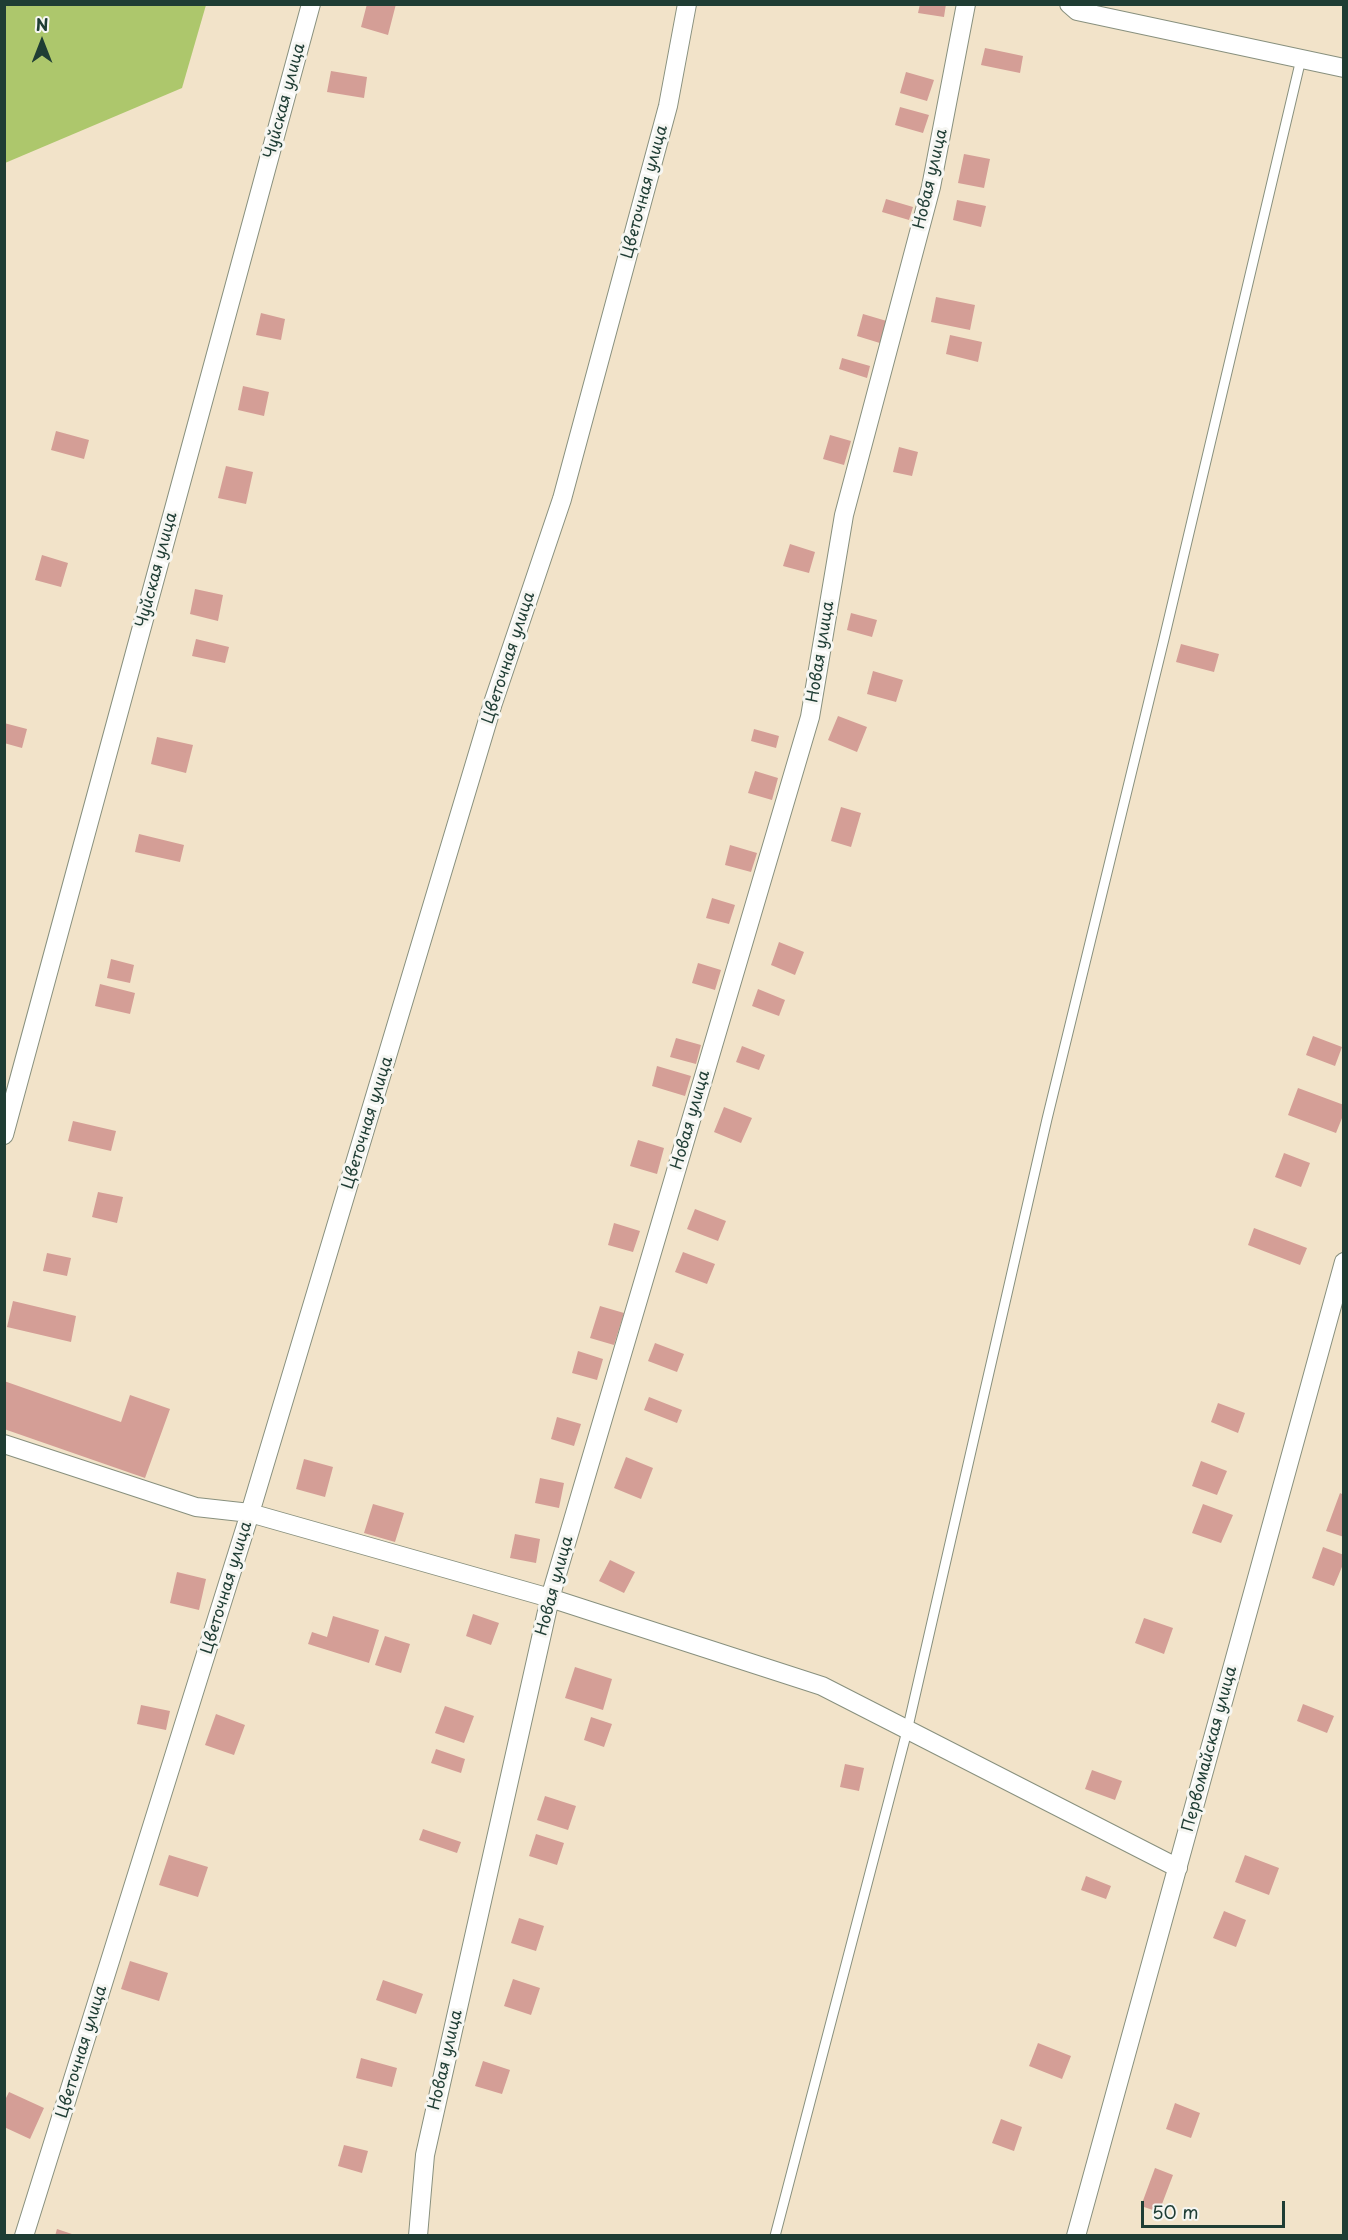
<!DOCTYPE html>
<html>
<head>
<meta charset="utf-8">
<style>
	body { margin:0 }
	#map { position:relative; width:1348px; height:2240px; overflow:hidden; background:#f2e3c9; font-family:"Playpen Sans",sans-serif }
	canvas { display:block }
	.frame { position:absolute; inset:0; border:6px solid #1f3d34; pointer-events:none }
	.north { position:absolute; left:12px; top:12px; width:60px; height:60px; -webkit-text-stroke:4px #f6f6f2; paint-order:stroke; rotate:0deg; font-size:16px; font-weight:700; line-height:24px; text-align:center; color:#1f3d34 }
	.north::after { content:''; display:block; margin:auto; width:21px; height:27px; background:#1f3d34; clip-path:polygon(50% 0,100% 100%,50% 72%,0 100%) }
	.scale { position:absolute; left:1141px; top:2201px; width:144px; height:27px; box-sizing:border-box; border:3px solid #1f3d34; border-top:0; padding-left:8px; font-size:18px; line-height:21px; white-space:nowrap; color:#1f3d34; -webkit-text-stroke:4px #f6f6f2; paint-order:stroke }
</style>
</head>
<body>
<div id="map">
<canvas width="1348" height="2240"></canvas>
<div class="frame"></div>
<div class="north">N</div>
<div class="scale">50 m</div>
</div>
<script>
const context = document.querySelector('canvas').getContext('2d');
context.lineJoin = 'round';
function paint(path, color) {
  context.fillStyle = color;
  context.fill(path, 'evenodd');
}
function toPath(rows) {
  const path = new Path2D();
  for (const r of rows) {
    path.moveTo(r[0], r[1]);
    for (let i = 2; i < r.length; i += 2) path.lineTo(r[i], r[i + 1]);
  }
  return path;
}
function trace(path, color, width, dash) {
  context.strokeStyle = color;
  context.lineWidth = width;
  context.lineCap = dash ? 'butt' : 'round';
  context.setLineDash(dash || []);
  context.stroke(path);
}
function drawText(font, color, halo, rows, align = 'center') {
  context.font = font + ' "Playpen Sans",sans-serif';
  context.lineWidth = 6;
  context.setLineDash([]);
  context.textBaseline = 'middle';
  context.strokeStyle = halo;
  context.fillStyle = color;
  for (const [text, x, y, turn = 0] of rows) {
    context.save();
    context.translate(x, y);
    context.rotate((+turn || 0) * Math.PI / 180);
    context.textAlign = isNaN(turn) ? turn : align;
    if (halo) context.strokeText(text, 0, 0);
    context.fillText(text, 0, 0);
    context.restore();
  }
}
paint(toPath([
	[5,4,206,4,206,5,182,88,5,163]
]), '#adc76c');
paint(toPath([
	[367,4,396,4,388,35,361,27],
	[920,4,946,4,944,17,918,13],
	[985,48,1023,56,1020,73,981,65],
	[331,71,367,77,364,98,327,92],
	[906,72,934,80,927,101,900,93],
	[900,107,929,115,923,133,895,125],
	[964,154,990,159,984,188,958,183],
	[886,199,913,207,909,220,882,212],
	[957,200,986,206,981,227,953,220],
	[936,297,975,305,970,330,931,322],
	[261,313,285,319,281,340,256,335],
	[863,314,890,322,883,344,857,336],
	[950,335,982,342,978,362,946,354],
	[842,358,870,366,867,378,839,369],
	[243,386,269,392,264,416,238,410],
	[56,431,89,440,84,459,51,450],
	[830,435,851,441,844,465,823,459],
	[899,447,918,452,912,476,893,472],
	[226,466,253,472,246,504,218,498],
	[790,544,815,552,809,573,783,566],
	[42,555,68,563,61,587,35,580],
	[195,589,223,595,218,621,190,614],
	[851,613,877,620,872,637,847,630],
	[196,639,229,647,225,663,192,656],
	[1181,644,1219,654,1214,672,1176,662],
	[873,671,903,680,896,702,867,694],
	[838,716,867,727,857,752,828,740],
	[4,723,27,729,22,748,4,743],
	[754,729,779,736,776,748,751,741],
	[157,737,193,745,186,773,151,764],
	[755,771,778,778,772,800,748,793],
	[841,807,861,813,851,847,831,841],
	[139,834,184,845,180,862,135,852],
	[730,845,757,853,751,872,725,865],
	[712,898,735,905,729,924,706,918],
	[779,942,804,952,795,975,771,965],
	[111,959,134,965,130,983,107,978],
	[698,963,721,970,715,990,692,983],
	[100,984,135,993,130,1014,95,1006],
	[758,989,785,1000,779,1016,752,1006],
	[1313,1036,1342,1047,1335,1066,1306,1055],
	[676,1038,701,1045,696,1064,670,1057],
	[742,1046,765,1055,759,1070,736,1062],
	[657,1066,691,1076,685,1096,652,1086],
	[1298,1088,1344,1105,1344,1113,1336,1133,1288,1115],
	[724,1107,752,1118,741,1143,714,1132],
	[73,1121,116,1131,111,1151,68,1141],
	[638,1140,664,1148,657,1174,630,1166],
	[1284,1153,1310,1163,1301,1187,1275,1177],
	[98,1192,123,1197,117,1223,92,1217],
	[695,1209,726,1221,718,1241,687,1229],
	[614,1223,640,1231,633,1252,608,1245],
	[1254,1228,1307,1248,1300,1265,1248,1245],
	[683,1252,715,1264,707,1284,675,1272],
	[47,1253,71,1258,67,1276,43,1271],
	[13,1301,76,1316,71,1342,7,1327],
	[600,1306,624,1313,614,1345,590,1338],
	[655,1343,684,1354,677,1372,648,1361],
	[578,1351,603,1359,597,1380,572,1373],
	[4,1381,121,1422,130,1395,170,1409,145,1478,4,1429],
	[649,1397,682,1410,677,1423,644,1410],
	[1218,1403,1245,1413,1238,1433,1211,1422],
	[557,1417,581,1424,574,1446,551,1439],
	[626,1457,653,1468,641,1499,614,1488],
	[304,1459,333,1467,325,1497,296,1489],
	[1201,1461,1227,1471,1217,1495,1192,1486],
	[540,1478,564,1483,559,1508,535,1503],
	[1340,1493,1344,1495,1344,1537,1326,1531],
	[373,1504,404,1513,395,1542,364,1533],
	[1203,1504,1233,1515,1221,1543,1192,1533],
	[515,1534,540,1539,536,1563,510,1558],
	[1323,1547,1344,1555,1344,1562,1334,1586,1312,1578],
	[610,1560,635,1572,624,1593,599,1581],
	[177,1572,206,1579,199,1610,170,1603],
	[473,1614,499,1623,491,1645,466,1636],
	[333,1616,379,1630,369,1663,308,1644,312,1632,327,1637],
	[1144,1618,1173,1628,1164,1654,1135,1643],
	[385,1636,410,1644,401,1673,375,1665],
	[575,1667,612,1679,603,1710,565,1698],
	[1303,1704,1334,1716,1327,1733,1297,1721],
	[141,1705,170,1711,166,1730,137,1724],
	[445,1706,474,1716,464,1743,435,1733],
	[216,1714,245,1725,234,1755,205,1745],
	[591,1717,612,1724,604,1747,584,1740],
	[436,1749,465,1759,461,1773,431,1763],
	[845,1764,864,1768,859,1791,840,1787],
	[1092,1770,1122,1781,1115,1800,1085,1789],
	[545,1796,576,1806,568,1830,537,1820],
	[423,1829,461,1842,457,1853,419,1840],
	[536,1834,564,1843,557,1865,529,1856],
	[169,1855,208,1867,198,1897,159,1885],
	[1245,1855,1279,1868,1269,1895,1235,1882],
	[1086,1876,1111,1886,1106,1899,1081,1890],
	[1224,1911,1246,1920,1236,1947,1213,1938],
	[519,1918,544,1926,536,1951,511,1943],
	[130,1961,168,1973,159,2001,121,1989],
	[513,1979,540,1988,531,2015,504,2006],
	[383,1980,423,1994,416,2014,376,2000],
	[1038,2043,1071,2056,1062,2079,1029,2066],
	[361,2058,397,2068,392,2087,356,2078],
	[483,2061,510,2070,502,2094,475,2086],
	[9,2092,44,2108,30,2139,4,2127,4,2102],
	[1175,2103,1200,2113,1191,2138,1166,2129],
	[1001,2119,1022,2127,1014,2151,992,2143],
	[344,2145,368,2151,362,2173,338,2166],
	[1155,2168,1173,2175,1159,2212,1141,2206],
	[57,2229,75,2235,75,2236,55,2236]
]), '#d49e96');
const service = toPath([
	[775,2236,907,1731,1047,1119,1164,639,1301,59]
]);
const minor = toPath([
	[1069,4,1077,11,1344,68],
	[4,1135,311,4],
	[4,1444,196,1507,250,1513,550,1598,822,1686,1178,1868],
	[24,2236,250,1513,493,703,562,499,668,106,687,4],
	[418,2236,425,2155,550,1598,810,717,844,515,931,187,966,4],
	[1076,2236,1344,1262]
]);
trace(service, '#88907e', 11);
trace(minor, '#88907e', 20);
trace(service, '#fff', 9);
trace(minor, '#fff', 18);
drawText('16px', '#1f3d34', '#f6f6f2', [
	["Чуйская улица",285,101,-75],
	["Новая улица",931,179,-77],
	["Цветочная улица",645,192,-75],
	["Чуйская улица",157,570,-75],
	["Новая улица",821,652,-81],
	["Цветочная улица",509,658,-72],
	["Новая улица",691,1120,-74],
	["Цветочная улица",368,1123,-73],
	["Новая улица",555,1586,-75],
	["Цветочная улица",227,1588,-73],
	["Первомайская улица",1210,1749,-75],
	["Цветочная улица",82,2052,-73],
	["Новая улица",446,2060,-77]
]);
</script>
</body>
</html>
